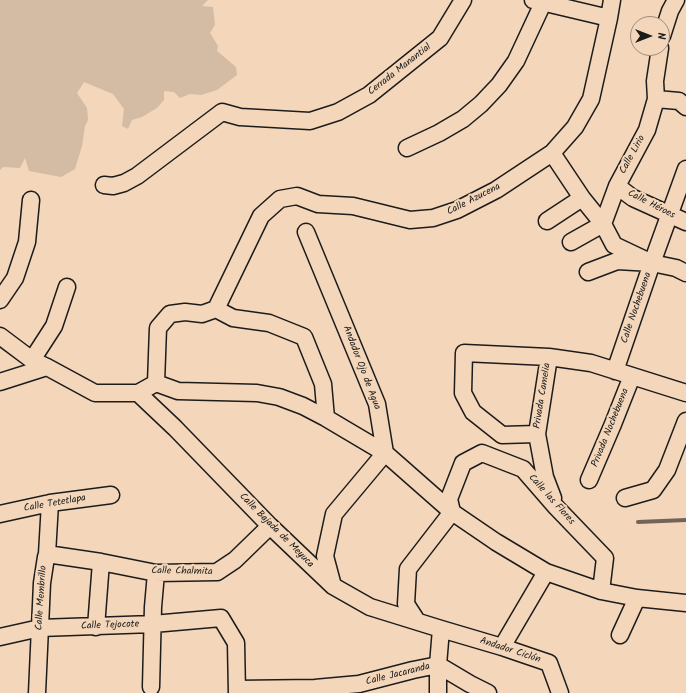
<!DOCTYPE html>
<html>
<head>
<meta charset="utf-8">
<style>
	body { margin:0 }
	#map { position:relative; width:686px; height:693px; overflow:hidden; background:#f4d6ba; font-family:Kalam,sans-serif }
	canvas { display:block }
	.north { position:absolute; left:630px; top:16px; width:40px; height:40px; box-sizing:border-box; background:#f4d6ba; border:1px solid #9e8c7b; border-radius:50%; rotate:90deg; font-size:11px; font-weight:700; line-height:16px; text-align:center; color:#1c1c1c }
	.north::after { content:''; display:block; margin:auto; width:14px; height:18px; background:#1c1c1c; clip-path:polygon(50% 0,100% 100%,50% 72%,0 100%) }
</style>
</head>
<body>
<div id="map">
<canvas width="686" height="693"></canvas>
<div class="north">N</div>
</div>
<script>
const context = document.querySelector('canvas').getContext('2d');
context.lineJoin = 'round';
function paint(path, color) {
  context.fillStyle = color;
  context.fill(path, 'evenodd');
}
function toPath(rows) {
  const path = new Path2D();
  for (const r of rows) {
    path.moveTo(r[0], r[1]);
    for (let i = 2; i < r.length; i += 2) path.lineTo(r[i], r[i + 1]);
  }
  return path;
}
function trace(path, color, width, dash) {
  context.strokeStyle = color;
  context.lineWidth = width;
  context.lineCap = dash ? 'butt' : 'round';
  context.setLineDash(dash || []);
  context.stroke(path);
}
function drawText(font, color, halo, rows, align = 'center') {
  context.font = font + ' Kalam,sans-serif';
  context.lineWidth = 4;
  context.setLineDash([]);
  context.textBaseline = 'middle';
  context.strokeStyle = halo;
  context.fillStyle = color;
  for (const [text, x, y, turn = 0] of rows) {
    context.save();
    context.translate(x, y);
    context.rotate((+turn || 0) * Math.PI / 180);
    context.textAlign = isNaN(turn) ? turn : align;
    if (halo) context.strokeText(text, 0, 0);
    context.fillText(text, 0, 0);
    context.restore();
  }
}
paint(toPath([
	[0,0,208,0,202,6,213,7,215,25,210,33,218,46,217,51,236,67,237,75,217,90,201,95,190,94,180,98,174,92,164,91,164,100,157,108,142,117,132,120,128,129,122,126,124,109,113,94,84,82,77,93,87,108,88,120,85,126,82,146,75,169,61,177,29,171,25,158,20,168,3,167,0,170]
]), '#d4bba3');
trace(toPath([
	[638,522,686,520]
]), '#71655a', 4);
const street = toPath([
	[533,0,609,18],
	[662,36,670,11,676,0],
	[656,99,679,101,686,107],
	[407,148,439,133,463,119,481,104,499,85,516,61,543,3],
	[552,153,582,198,603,224,614,245,652,263,615,371],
	[104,185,113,186,124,183,137,176,222,112,240,117,310,121,338,112,369,95,440,38,463,0],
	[617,186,633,198,686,222],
	[547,221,582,198],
	[306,232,377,404,385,453,334,514,325,556,333,586],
	[571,242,603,224,617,186,647,130,656,99,655,81,660,48],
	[652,263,686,169],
	[588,272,617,261,652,263,676,268,686,273],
	[0,300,15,278,27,242,31,200],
	[216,309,261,216,280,199,297,196,318,204,353,206,410,220,433,218,457,210,496,190,552,153,575,127,591,99,609,18,612,0],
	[0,336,32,360,47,367,95,393,138,393,156,383,178,391,257,393,279,397,303,406,326,418,385,453,452,512,496,542,546,572,601,591,637,598,686,603],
	[549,357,537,434,545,477,553,498],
	[32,360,54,326,67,287],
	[0,382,47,367],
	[156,383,158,328,170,314,185,312,202,314,216,309,233,318,269,323,304,337,323,384,326,418],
	[138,393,175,428,270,526,333,586,370,607,441,629,502,647,549,663,560,693],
	[537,434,502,435,473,412,463,393,464,353,549,357,591,363,686,393],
	[589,480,613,424,632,376],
	[625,498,653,490,667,470,686,421],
	[0,514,50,503,111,495],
	[47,554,101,562,156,573,217,572,235,560,270,526],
	[417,621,406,604,408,569,452,512,449,499,463,463,482,453,523,469,556,507,605,558,601,591],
	[96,627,101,562],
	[620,635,637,598],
	[0,637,40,628,153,624,221,618,236,643,237,693],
	[502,647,546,572],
	[438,665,470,684,488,693],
	[151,687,153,607,156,573],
	[237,689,315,688,359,684,413,670,438,665],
	[37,693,42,583,46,557,47,554,50,503],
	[438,693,438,665,441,629]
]);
trace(street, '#1c1c1c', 19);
trace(street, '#f4d6ba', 16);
drawText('10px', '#1c1c1c', '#f4d6ba', [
	["Cerrada Manantial",400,70,-38],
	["Calle Lirio",633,155,-61],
	["Calle Azucena",474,200,-27],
	["Calle Héroes",651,205,27],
	["Calle Nochebuena",637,308,-71],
	["Andador Ojo de Agua",361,368,69],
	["Privada Camelia",543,396,-81],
	["Privada Nochebuena",611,428,-68],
	["Calle las Flores",551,500,48],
	["Calle Tetetlapa",55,504,-10],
	["Calle Bajada de Meyuca",276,531,45],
	["Calle Chalmita",182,572,1],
	["Calle Membrillo",42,598,-86],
	["Calle Tejocote",110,626,-2],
	["Andador Ciclón",510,651,18],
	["Calle Jacaranda",398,675,-14]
]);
</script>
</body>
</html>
